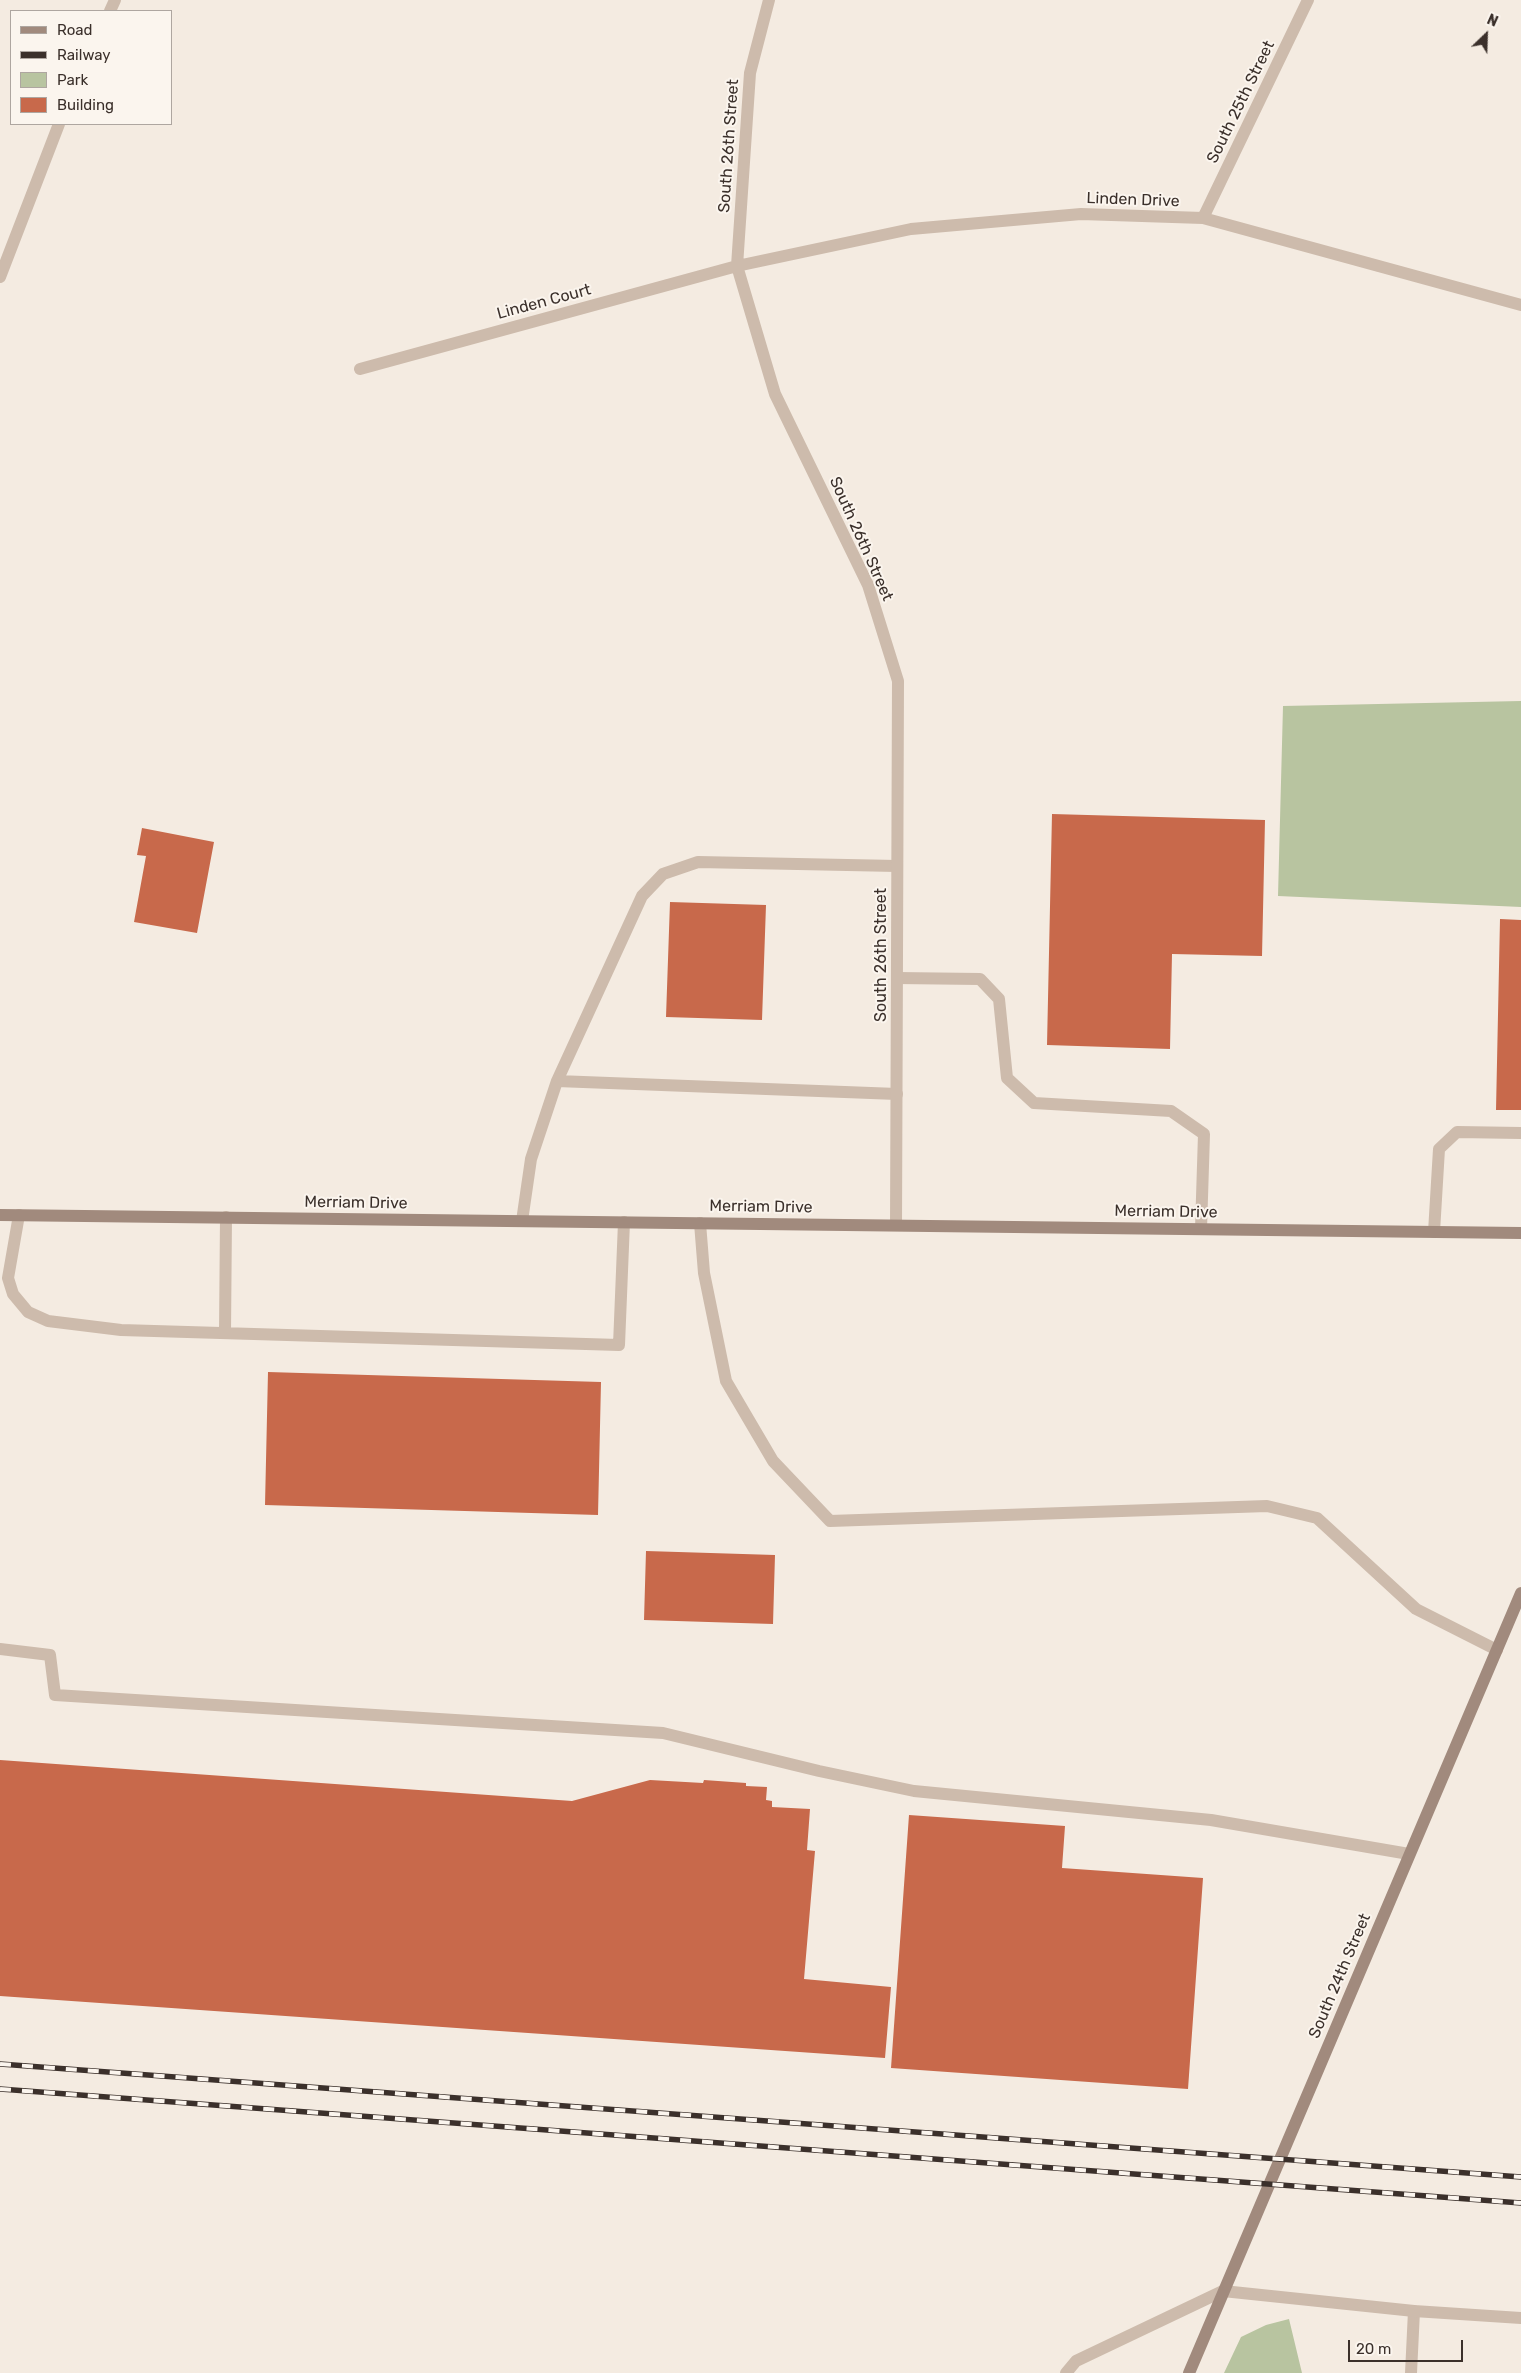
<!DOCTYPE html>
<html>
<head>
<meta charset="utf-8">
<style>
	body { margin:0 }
	#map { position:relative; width:1521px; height:2373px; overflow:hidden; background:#f4ebe1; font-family:Rubik,sans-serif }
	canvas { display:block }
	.legend { position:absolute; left:10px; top:10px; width:162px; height:115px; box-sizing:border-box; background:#fbf5ee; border:1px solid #aea6a0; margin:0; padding:6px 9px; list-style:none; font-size:15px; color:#3b302b }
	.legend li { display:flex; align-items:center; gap:10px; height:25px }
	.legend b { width:25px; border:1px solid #aea6a0 }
	.north { position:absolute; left:1461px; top:10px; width:50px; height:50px; -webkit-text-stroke:4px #fbf5ee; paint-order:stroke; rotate:24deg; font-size:14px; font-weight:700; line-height:20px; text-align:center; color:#3b302b }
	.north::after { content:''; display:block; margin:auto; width:18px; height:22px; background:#3b302b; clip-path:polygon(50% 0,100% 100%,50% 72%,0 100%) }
	.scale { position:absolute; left:1348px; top:2340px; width:115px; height:22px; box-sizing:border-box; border:2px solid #3b302b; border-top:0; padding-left:6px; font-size:15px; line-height:18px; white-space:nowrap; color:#3b302b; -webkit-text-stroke:4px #fbf5ee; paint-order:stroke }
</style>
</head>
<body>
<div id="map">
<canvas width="1521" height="2373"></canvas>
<ul class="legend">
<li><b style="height:6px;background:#a18a7d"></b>Road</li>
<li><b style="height:6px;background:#3b302b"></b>Railway</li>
<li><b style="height:14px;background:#b8c4a0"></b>Park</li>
<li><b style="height:14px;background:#c8694b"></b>Building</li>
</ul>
<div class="north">N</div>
<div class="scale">20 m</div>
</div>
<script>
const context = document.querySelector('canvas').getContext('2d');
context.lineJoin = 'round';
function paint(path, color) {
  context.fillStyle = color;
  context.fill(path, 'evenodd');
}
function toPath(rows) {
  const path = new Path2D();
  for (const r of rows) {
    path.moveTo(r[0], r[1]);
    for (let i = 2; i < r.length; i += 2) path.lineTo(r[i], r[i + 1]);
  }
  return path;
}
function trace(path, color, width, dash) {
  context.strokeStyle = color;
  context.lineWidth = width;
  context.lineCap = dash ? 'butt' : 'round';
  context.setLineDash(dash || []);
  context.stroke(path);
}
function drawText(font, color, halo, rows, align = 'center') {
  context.font = font + ' Rubik,sans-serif';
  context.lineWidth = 4;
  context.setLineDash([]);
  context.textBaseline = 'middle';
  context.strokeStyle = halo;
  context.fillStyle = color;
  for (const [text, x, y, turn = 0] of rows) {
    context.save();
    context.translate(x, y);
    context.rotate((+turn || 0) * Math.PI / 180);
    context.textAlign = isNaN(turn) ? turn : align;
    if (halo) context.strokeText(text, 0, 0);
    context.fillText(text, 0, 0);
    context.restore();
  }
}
paint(toPath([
	[1521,701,1521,907,1278,896,1283,706],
	[1289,2319,1302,2373,1224,2373,1241,2337,1266,2325]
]), '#b8c4a0');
paint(toPath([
	[1052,814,1265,820,1262,956,1172,954,1170,1049,1047,1045],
	[142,828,214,842,197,933,134,922,146,856,137,855],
	[670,902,766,905,762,1020,666,1017],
	[1500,919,1521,920,1521,1110,1496,1110],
	[268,1372,601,1382,598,1515,265,1505],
	[646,1551,775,1555,773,1624,644,1620],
	[0,1760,572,1801,650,1780,703,1783,704,1780,746,1783,746,1786,767,1787,766,1800,772,1801,772,1807,810,1809,807,1850,815,1851,804,1979,891,1987,885,2058,0,1996],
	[909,1815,1065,1826,1062,1868,1203,1878,1188,2089,891,2068]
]), '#c8694b');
trace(toPath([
	[897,978,980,979,999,999,1007,1078,1034,1103,1171,1111,1204,1134,1201,1229],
	[557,1081,897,1094],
	[19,1215,8,1278,13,1294,28,1312,48,1321,121,1330,619,1345,624,1222],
	[522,1221,531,1159,557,1081,642,896,663,874,698,862,897,866],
	[700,1223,704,1273,726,1381,773,1461,830,1521,1267,1506,1317,1518,1416,1609,1497,1650],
	[1434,1232,1439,1149,1457,1132,1521,1133],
	[225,1333,226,1217],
	[0,1649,50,1655,55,1695,663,1733,819,1771,914,1791,1211,1820,1409,1854],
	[1066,2373,1076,2361,1223,2291],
	[1411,2373,1414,2311]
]), '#cdbbac', 12);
trace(toPath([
	[769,0,750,73,737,266,775,394,868,585,898,681,896,1225],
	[110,11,115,0],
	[1203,218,1308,0],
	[0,277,59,124],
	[360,369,737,266,911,229,1081,214,1203,218,1521,305],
	[1223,2291,1414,2311,1521,2318]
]), '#cdbbac', 12);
trace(toPath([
	[0,1215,1521,1233],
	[1189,2373,1521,1593]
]), '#a18a7d', 12);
const rail = toPath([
	[0,2064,1521,2177],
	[0,2089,1521,2203]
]);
trace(rail, '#3b302b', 5.5);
trace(rail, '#fbf5ee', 4, [11]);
drawText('16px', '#3b302b', '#fbf5ee', [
	["South 25th Street",1241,102,-64],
	["South 26th Street",729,146,-86],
	["Linden Drive",1133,200,2],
	["Linden Court",544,302,-15],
	["South 26th Street",861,539,66],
	["South 26th Street",881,955,-90],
	["Merriam Drive",356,1203,1],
	["Merriam Drive",761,1207,1],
	["Merriam Drive",1166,1212,1],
	["South 24th Street",1340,1976,-67]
]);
</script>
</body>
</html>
